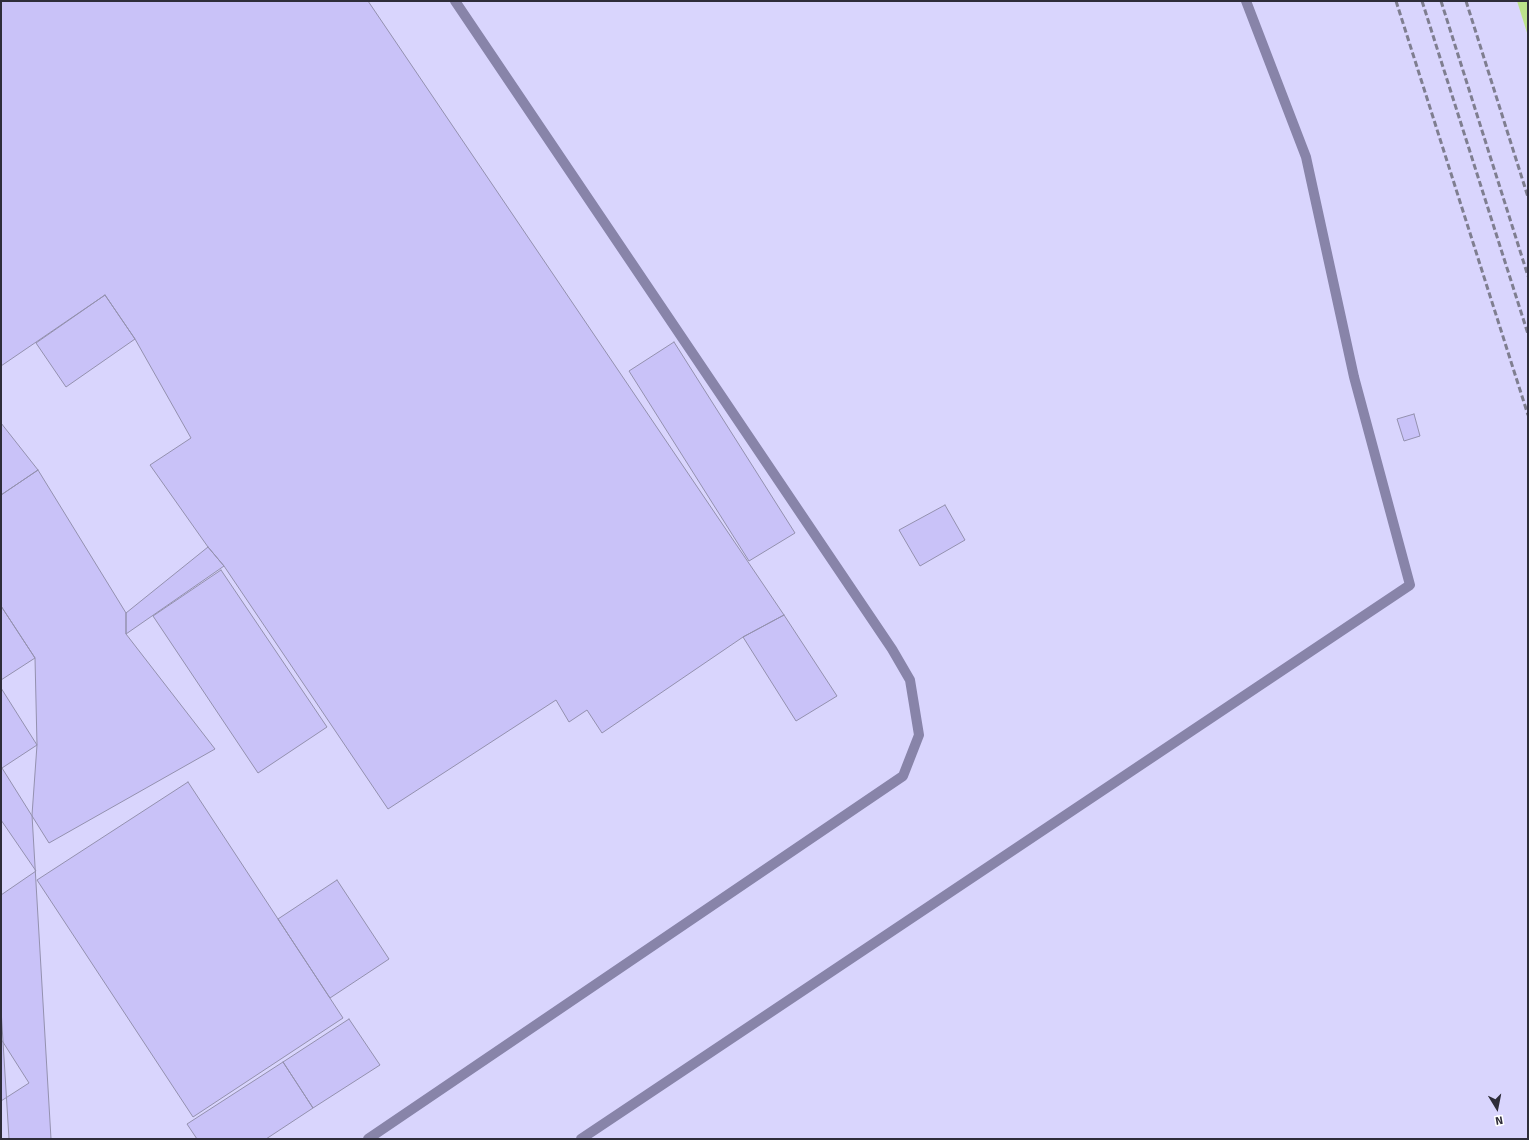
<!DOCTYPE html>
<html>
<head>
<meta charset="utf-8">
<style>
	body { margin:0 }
	#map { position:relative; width:1529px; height:1140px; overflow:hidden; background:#e2e0fa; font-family:Signika,sans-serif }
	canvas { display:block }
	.frame { position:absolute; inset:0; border:2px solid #2e2d39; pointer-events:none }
	.north { position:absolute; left:1477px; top:1088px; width:40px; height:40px; -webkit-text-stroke:3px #fff; paint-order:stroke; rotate:170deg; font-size:11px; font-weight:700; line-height:16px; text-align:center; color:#2e2d39 }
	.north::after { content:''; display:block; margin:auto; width:14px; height:18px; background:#2e2d39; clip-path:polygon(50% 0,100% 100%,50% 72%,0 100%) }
</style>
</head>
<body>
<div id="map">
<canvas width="1529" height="1140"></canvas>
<div class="frame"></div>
<div class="north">N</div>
</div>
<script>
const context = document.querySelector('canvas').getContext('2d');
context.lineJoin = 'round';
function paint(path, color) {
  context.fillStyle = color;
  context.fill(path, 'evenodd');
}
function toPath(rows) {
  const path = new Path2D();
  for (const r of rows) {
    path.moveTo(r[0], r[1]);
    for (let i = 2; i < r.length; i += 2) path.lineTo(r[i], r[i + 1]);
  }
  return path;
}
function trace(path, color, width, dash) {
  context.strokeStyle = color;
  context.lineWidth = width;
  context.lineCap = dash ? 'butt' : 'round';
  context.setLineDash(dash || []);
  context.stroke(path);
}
paint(toPath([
	[1,1,1517,1,1528,36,1528,1139,1,1139]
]), '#d9d5fd');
paint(toPath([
	[1517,1,1528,1,1528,36]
]), '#bce38b');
const building = toPath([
	[1,1,368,1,784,615,743,637,602,733,587,710,569,722,556,700,388,809,224,566,208,547,150,465,191,438,135,339,105,295,1,366,1,1],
	[105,295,135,339,66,387,36,343,105,295],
	[674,342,795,533,749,561,629,371,674,342],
	[1414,414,1420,436,1404,441,1397,419,1414,414],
	[1,423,38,470,1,495,1,423],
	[38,470,126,613,126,634,215,749,49,843,2,768,37,745,1,688,1,680,35,658,1,606,1,495,38,470],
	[945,505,965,540,920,566,899,530,945,505],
	[208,547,224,566,126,634,126,613,208,547],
	[221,570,327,727,258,773,153,616,221,570],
	[1,606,35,658,37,745,32,815,51,1139,9,1139,1,1009,1,606],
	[784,615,837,696,796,721,743,637,784,615],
	[188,782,343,1018,193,1117,37,880,188,782],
	[1,820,36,871,1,895,1,820],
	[337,880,389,959,330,998,278,919,337,880],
	[349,1019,380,1065,313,1108,283,1062,349,1019],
	[1,1039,29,1083,1,1101,1,1039],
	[283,1062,313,1108,266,1139,197,1139,187,1124,283,1062]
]);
paint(building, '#c9c2f8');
trace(building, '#9491af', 1);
trace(toPath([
	[368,1139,903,776,919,735,910,680,892,649,455,1],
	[581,1139,1410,585,1354,377,1306,157,1246,1]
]), '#8884a9', 10);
trace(toPath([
	[1396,1,1528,415],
	[1422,1,1528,334],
	[1441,1,1528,276],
	[1466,1,1528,197]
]), '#7f7e90', 3, [6, 3]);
</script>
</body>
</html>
